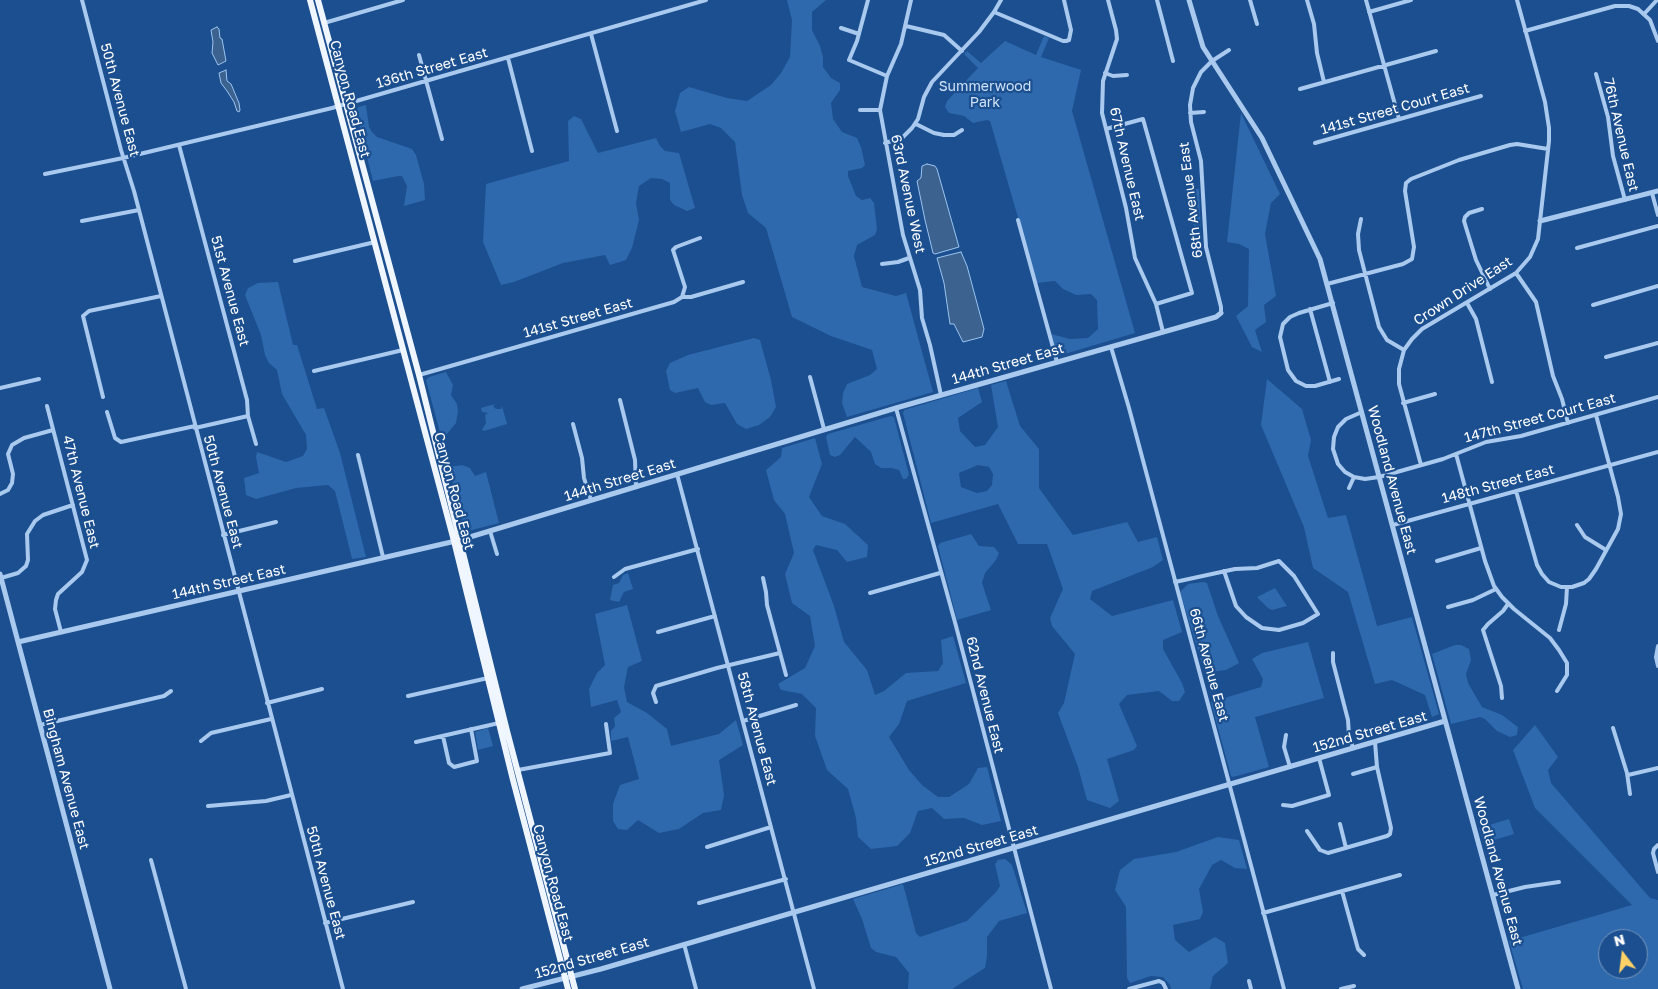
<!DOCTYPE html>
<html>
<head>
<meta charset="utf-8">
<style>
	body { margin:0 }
	#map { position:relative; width:1658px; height:989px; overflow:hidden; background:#1b4f8f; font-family:"Golos Text",sans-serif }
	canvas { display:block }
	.north { position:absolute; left:1598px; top:929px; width:50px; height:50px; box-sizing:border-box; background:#1b4f8f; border:1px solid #7695bc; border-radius:50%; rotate:345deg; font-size:14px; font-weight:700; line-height:20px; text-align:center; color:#fff }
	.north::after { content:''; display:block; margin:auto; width:18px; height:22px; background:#ffd166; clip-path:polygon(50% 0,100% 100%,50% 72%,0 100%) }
</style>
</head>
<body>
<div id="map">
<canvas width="1658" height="989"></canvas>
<div class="north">N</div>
</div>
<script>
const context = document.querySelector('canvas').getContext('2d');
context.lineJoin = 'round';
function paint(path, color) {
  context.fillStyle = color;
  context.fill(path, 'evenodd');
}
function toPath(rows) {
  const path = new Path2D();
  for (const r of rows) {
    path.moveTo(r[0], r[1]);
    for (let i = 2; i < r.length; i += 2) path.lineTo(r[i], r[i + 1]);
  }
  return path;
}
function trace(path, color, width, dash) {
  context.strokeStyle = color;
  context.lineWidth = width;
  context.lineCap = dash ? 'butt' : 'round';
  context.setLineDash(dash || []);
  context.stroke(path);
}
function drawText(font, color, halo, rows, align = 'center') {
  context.font = font + ' "Golos Text",sans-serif';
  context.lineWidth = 4.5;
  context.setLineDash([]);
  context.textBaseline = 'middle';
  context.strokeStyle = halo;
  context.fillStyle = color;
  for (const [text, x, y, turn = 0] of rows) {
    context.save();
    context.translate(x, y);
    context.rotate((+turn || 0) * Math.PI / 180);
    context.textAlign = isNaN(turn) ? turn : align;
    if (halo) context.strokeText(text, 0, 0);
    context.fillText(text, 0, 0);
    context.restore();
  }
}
paint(toPath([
	[787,0,826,0,812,12,812,30,820,46,823,57,823,67,831,78,840,83,840,90,831,103,833,119,842,132,857,138,861,147,865,165,862,168,848,171,848,176,856,196,862,200,870,198,874,203,877,229,875,235,857,245,854,256,862,287,896,296,906,293,933,392,847,417,842,403,843,393,847,384,870,375,877,369,872,350,831,336,792,317,766,228,748,213,742,195,735,142,721,128,710,124,681,132,675,111,680,93,689,87,727,98,747,101,771,85,781,73,790,57,792,20],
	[1044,36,1049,38,1041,57,1081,70,1072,111,1135,333,1058,356,1051,334,1070,339,1088,338,1098,329,1097,300,1091,294,1076,295,1063,289,1055,281,1037,283,990,121,987,120,973,123,964,116,949,113,945,107,947,101,978,68,964,54,967,51,981,63,1005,41,1036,55],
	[366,105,369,127,372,132,377,137,412,149,416,155,424,184,425,200,404,206,407,186,402,176,398,176,373,181,356,113,358,107],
	[1241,113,1280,194,1271,203,1265,234,1276,296,1264,305,1266,322,1255,330,1262,352,1252,347,1236,316,1248,306,1249,249,1239,244,1227,242],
	[574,116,581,119,598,153,656,138,660,146,665,151,679,153,695,208,687,211,674,205,670,200,670,183,662,179,651,178,639,186,636,203,639,220,632,248,626,260,610,265,605,255,563,263,514,282,501,285,483,242,486,184,569,161,568,121],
	[1184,189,1199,189,1201,240,1198,241],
	[278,282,293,345,297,345,317,409,324,408,340,453,366,557,352,559,335,491,328,485,296,488,256,499,246,495,244,478,259,473,256,457,257,452,286,462,303,456,307,449,306,435,282,394,277,370,269,363,265,355,261,335,245,295,248,288,258,283],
	[754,338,760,340,771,380,776,407,770,417,759,425,746,429,737,424,725,403,711,405,705,402,698,388,675,393,670,390,666,371,670,363,688,355],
	[446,372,453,385,451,395,457,404,458,411,456,423,442,440,426,380,429,377],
	[1267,379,1302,409,1311,440,1308,456,1328,518,1346,515,1377,626,1412,617,1439,714,1432,717,1425,695,1392,680,1375,684,1348,592,1313,568,1304,527,1261,425],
	[1006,381,1020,426,1039,449,1039,488,1073,535,1127,522,1138,542,1157,537,1163,560,1153,567,1092,591,1090,599,1112,616,1173,600,1182,632,1163,640,1163,649,1182,683,1185,692,1179,701,1172,701,1159,691,1127,695,1119,704,1137,746,1134,750,1107,759,1119,801,1110,808,1087,800,1078,767,1058,713,1064,703,1075,654,1052,626,1050,618,1063,589,1047,544,1018,544,998,504,931,523,903,413,904,410,978,388,982,402,958,418,960,431,975,447,985,445,998,427,991,385],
	[978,465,989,467,993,474,992,485,987,491,977,493,961,487,959,473],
	[495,404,493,406,496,409,501,409,502,406,507,424,484,431,482,430,486,423,485,415,488,413,482,412,481,408],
	[891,416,894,417,909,475,906,479,903,479,899,470,891,468,881,468,875,464,871,452,855,437,840,455,835,457,830,455,826,437,828,434],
	[815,438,822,464,809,497,822,516,845,524,868,545,867,557,847,562,837,550,816,545,813,550,834,606,844,642,867,670,875,695,884,691,906,673,938,671,943,663,941,640,953,636,966,683,907,701,899,724,889,737,909,770,922,785,938,797,949,797,969,784,978,768,987,767,1001,821,982,825,964,818,944,819,932,808,918,811,910,833,897,846,871,849,858,837,856,818,848,789,827,770,815,736,816,708,802,694,781,690,778,684,805,668,815,646,810,616,792,603,785,574,794,553,785,514,774,500,766,470,781,457,782,448],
	[462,465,470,468,475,476,486,472,499,523,472,530,465,528,463,525,449,467],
	[971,534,979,546,994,547,999,553,996,560,985,573,982,583,991,610,957,620,938,546,940,543],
	[628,573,633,589,624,592,619,602,610,600,613,585,619,583,623,575],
	[1203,582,1207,583,1218,616,1239,663,1226,670,1205,673,1180,592,1188,584],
	[1275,588,1287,606,1272,610,1268,608,1257,597],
	[627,605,642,661,628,667,624,687,627,702,647,713,667,729,671,746,719,734,736,720,743,745,719,760,724,795,721,810,703,813,679,829,659,833,638,820,627,830,618,829,613,821,613,804,620,785,639,779,628,737,611,741,611,731,615,726,614,718,621,712,617,700,591,707,589,689,597,673,605,665,595,614],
	[1308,642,1324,698,1255,717,1269,767,1233,777,1231,776,1211,702,1261,687,1263,679,1252,659,1262,653],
	[1455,645,1461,645,1469,649,1471,660,1466,674,1468,683,1482,707,1502,715,1518,727,1517,735,1510,737,1497,731,1485,719,1480,717,1451,724,1432,654],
	[1535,725,1558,757,1548,770,1551,783,1650,898,1658,900,1658,989,1523,989,1509,941,1632,905,1535,808,1513,750],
	[1608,939,1638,939,1638,969,1608,969],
	[488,728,493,746,478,750,475,732],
	[1509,819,1514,834,1484,843,1479,828],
	[1218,837,1239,840,1247,869,1235,868,1221,860,1212,865,1199,889,1203,912,1200,919,1173,925,1175,940,1189,952,1215,937,1225,943,1228,963,1213,976,1210,989,1171,989,1170,985,1163,977,1151,976,1130,983,1127,978,1126,907,1115,890,1120,870,1134,859,1176,852],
	[1005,859,1012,865,1027,913,999,921,987,937,987,956,985,968,952,989,908,989,909,973,896,957,876,952,871,948,862,919,853,899,903,884,916,933,920,937,967,921,996,892,1000,886,995,864,998,860]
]), '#2e69ad');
const water = toPath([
	[217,27,219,29,220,38,222,39,226,61,218,65,212,53,213,42,211,30,217,27],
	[226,70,227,81,231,84,239,103,240,110,239,112,237,111,234,102,227,91,221,83,219,73,226,70],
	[927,164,935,166,937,169,959,247,935,254,933,253,925,220,917,181,921,178,922,166,927,164],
	[961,252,967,266,984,329,982,337,963,342,954,324,950,324,944,283,937,258,961,252]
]);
paint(water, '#3c6290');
trace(water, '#9cc4f0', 1);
trace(toPath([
	[82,0,121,150,134,191,343,989],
	[868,0,857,41,849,60,887,76],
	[911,0,901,44,887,76,880,110,903,235,920,290,922,318,930,345,941,395],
	[1108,0,1116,30,1117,39,1103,81,1102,113,1126,208,1135,258,1156,304,1163,332],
	[1157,0,1173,61],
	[1250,0,1257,24],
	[1307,0,1314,24,1317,53,1324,82],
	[1366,0,1399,119],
	[994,12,1063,41,1066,41,1069,40,1071,30,1064,0],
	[1369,12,1411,0],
	[1645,13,1657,0],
	[324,23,403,0],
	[906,26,944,35,962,51],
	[841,28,859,34],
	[1525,31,1615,6,1629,6,1638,9,1650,20,1658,41],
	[591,34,617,131],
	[419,55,442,139],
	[508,58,532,151],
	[1105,73,1113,76,1127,75],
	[1596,74,1608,117,1613,156,1625,200],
	[1300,89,1436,51],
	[860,110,880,110],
	[1190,113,1204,112],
	[916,124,934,133,944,135,954,135,962,130],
	[1106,129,1143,119,1192,293,1156,304],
	[885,143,902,138,912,128,918,119,924,97,932,82,979,32,994,12,1001,0],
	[1315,143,1481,96],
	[179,145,247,400,248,416,256,444],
	[45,174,123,158,332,108,706,0],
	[1652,193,1658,215],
	[1482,209,1469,213,1465,217,1464,221,1476,260,1490,289],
	[1361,219,1358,234,1359,250,1379,327,1387,340,1404,350],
	[1018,220,1057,362],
	[82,221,139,210],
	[1577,248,1658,226],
	[295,261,375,242],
	[882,264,898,262,909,258],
	[1516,273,1536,302,1553,376,1562,399,1568,423],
	[1327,284,1403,264,1412,259,1414,247,1405,191,1406,183,1411,179,1459,160,1510,145,1517,144,1548,149],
	[682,297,685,287,673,250,676,247,700,238],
	[1333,303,1299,313,1290,317,1283,324,1280,337,1288,370,1296,381,1306,386,1315,386,1339,379],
	[1467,303,1476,319,1492,382],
	[1593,305,1658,286],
	[1310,309,1330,382],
	[1221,313,1221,307,1206,247,1201,161,1191,122,1190,105,1193,88,1201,72,1212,61,1229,50],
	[1111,347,1129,408,1284,989],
	[1606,357,1658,343],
	[314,371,403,350],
	[419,375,674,302,682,297,691,297,743,282],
	[810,377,824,429],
	[0,388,39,379],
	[103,397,83,316,89,311,161,296],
	[620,400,635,460,636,486],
	[1403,403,1435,394],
	[47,406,87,560,82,572,58,594,56,600,55,609,61,632],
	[896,408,956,626,1051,989],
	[107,412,115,438,121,442,195,426],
	[1362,412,1346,419,1338,427,1334,437,1333,449,1338,464,1345,472,1354,477,1365,479,1379,477,1443,459,1486,442,1521,436,1658,397],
	[573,424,582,458,584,478,591,500],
	[195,428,248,416],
	[1456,454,1485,561,1494,586,1502,597,1514,609,1550,638,1559,650,1567,663,1567,675,1557,691],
	[358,455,383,557],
	[1421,465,1399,384,1399,369,1404,350,1412,339,1422,329,1516,273,1530,257,1538,239,1549,141,1549,128,1545,102,1517,0],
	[677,474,814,989],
	[1349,488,1354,477],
	[1516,491,1537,565,1542,574,1549,582,1561,587,1572,587,1584,583,1589,579,1596,569,1618,529,1621,514,1618,497,1596,415],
	[0,494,8,490,12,483,13,474,8,454,12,445,24,438,53,430],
	[1393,525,1658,452],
	[1577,525,1585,537,1606,550],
	[490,531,497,554],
	[223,535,276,522],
	[1437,561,1481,548],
	[614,577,625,569,698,549],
	[1,578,18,573,26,566,28,560,27,534,35,521,43,515,73,505],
	[763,578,766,592,767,605,786,675],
	[1175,582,1235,569,1257,568,1279,561,1294,576,1318,614,1303,623,1279,630,1262,628,1246,617,1236,606,1224,571],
	[870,593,940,573],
	[1448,607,1473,600,1496,589],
	[1559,630,1566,604,1567,587],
	[658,632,715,616],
	[1658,646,1656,657,1658,666],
	[1333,653,1333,662,1348,720,1349,735,1353,748],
	[408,696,488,678],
	[1502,698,1501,686,1483,630,1488,624,1503,611,1508,604],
	[656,702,653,693,656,686,717,668,780,653],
	[267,703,322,689],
	[743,721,796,705],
	[40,725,164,696,171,691],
	[1613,728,1627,773,1630,794],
	[1286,735,1284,747,1290,767],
	[443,736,449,763,454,767,477,761,471,729],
	[201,741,211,733,271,719],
	[416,742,499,723],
	[518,770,610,753,606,724],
	[1353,774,1377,767],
	[1628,775,1658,768],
	[1283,805,1292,806,1329,795,1319,758],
	[208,806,266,801,291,795],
	[1340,824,1346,848],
	[1307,831,1320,850,1328,853,1387,836,1390,834,1391,828,1377,767,1375,742],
	[1658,845,1654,849,1653,853,1658,872],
	[707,847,771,827],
	[151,860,186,989],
	[1342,891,1358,949,1364,955],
	[1493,895,1525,887,1559,882],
	[699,903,786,879],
	[1263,913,1400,875],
	[325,923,413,902],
	[684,944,696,989],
	[1249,981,1251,989],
	[1129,989,1159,981,1163,983,1166,989],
	[1341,989,1354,986]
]), '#a9c9ee', 4);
trace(toPath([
	[1189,0,1203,47,1262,138,1320,259,1518,989],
	[1540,221,1658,191],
	[0,574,110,989],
	[18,642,460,540,896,408,1216,317,1221,313],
	[522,989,601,969,1445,721]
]), '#a9c9ee', 5);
trace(toPath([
	[310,0,454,541,513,780,568,989],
	[318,0,419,375,507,731,575,989]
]), '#f0f6ff', 6);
drawText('14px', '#fff', '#1b4f8f', [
	["136th Street East",432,68,-16],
	["Canyon Road East",350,99,75],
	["50th Avenue East",120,100,75],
	["141st Street Court East",1395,109,-16],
	["76th Avenue East",1621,135,77],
	["67th Avenue East",1127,164,77],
	["63rd Avenue West",908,194,78],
	["68th Avenue East",1191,200,-97],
	["51st Avenue East",230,291,75],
	["Crown Drive East",1463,291,-33],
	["141st Street East",578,318,-16],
	["144th Street East",1008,364,-16],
	["147th Street Court East",1540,418,-15],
	["144th Street East",620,480,-17],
	["Woodland Avenue East",1392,480,75],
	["148th Street East",1498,484,-15],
	["Canyon Road East",454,491,75],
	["47th Avenue East",81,492,76],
	["50th Avenue East",223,492,75],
	["144th Street East",229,582,-13],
	["66th Avenue East",1209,665,75],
	["62nd Avenue East",985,695,76],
	["58th Avenue East",757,729,75],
	["152nd Street East",1370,732,-16],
	["Bingham Avenue East",66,779,75],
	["152nd Street East",981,846,-16],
	["Woodland Avenue East",1498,871,75],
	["50th Avenue East",326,883,75],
	["Canyon Road East",553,883,75],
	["152nd Street East",592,958,-16]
]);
drawText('14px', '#cfe3fa', '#1b4f8f', [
	["Summerwood",985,87],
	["Park",985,103]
]);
</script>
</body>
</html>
